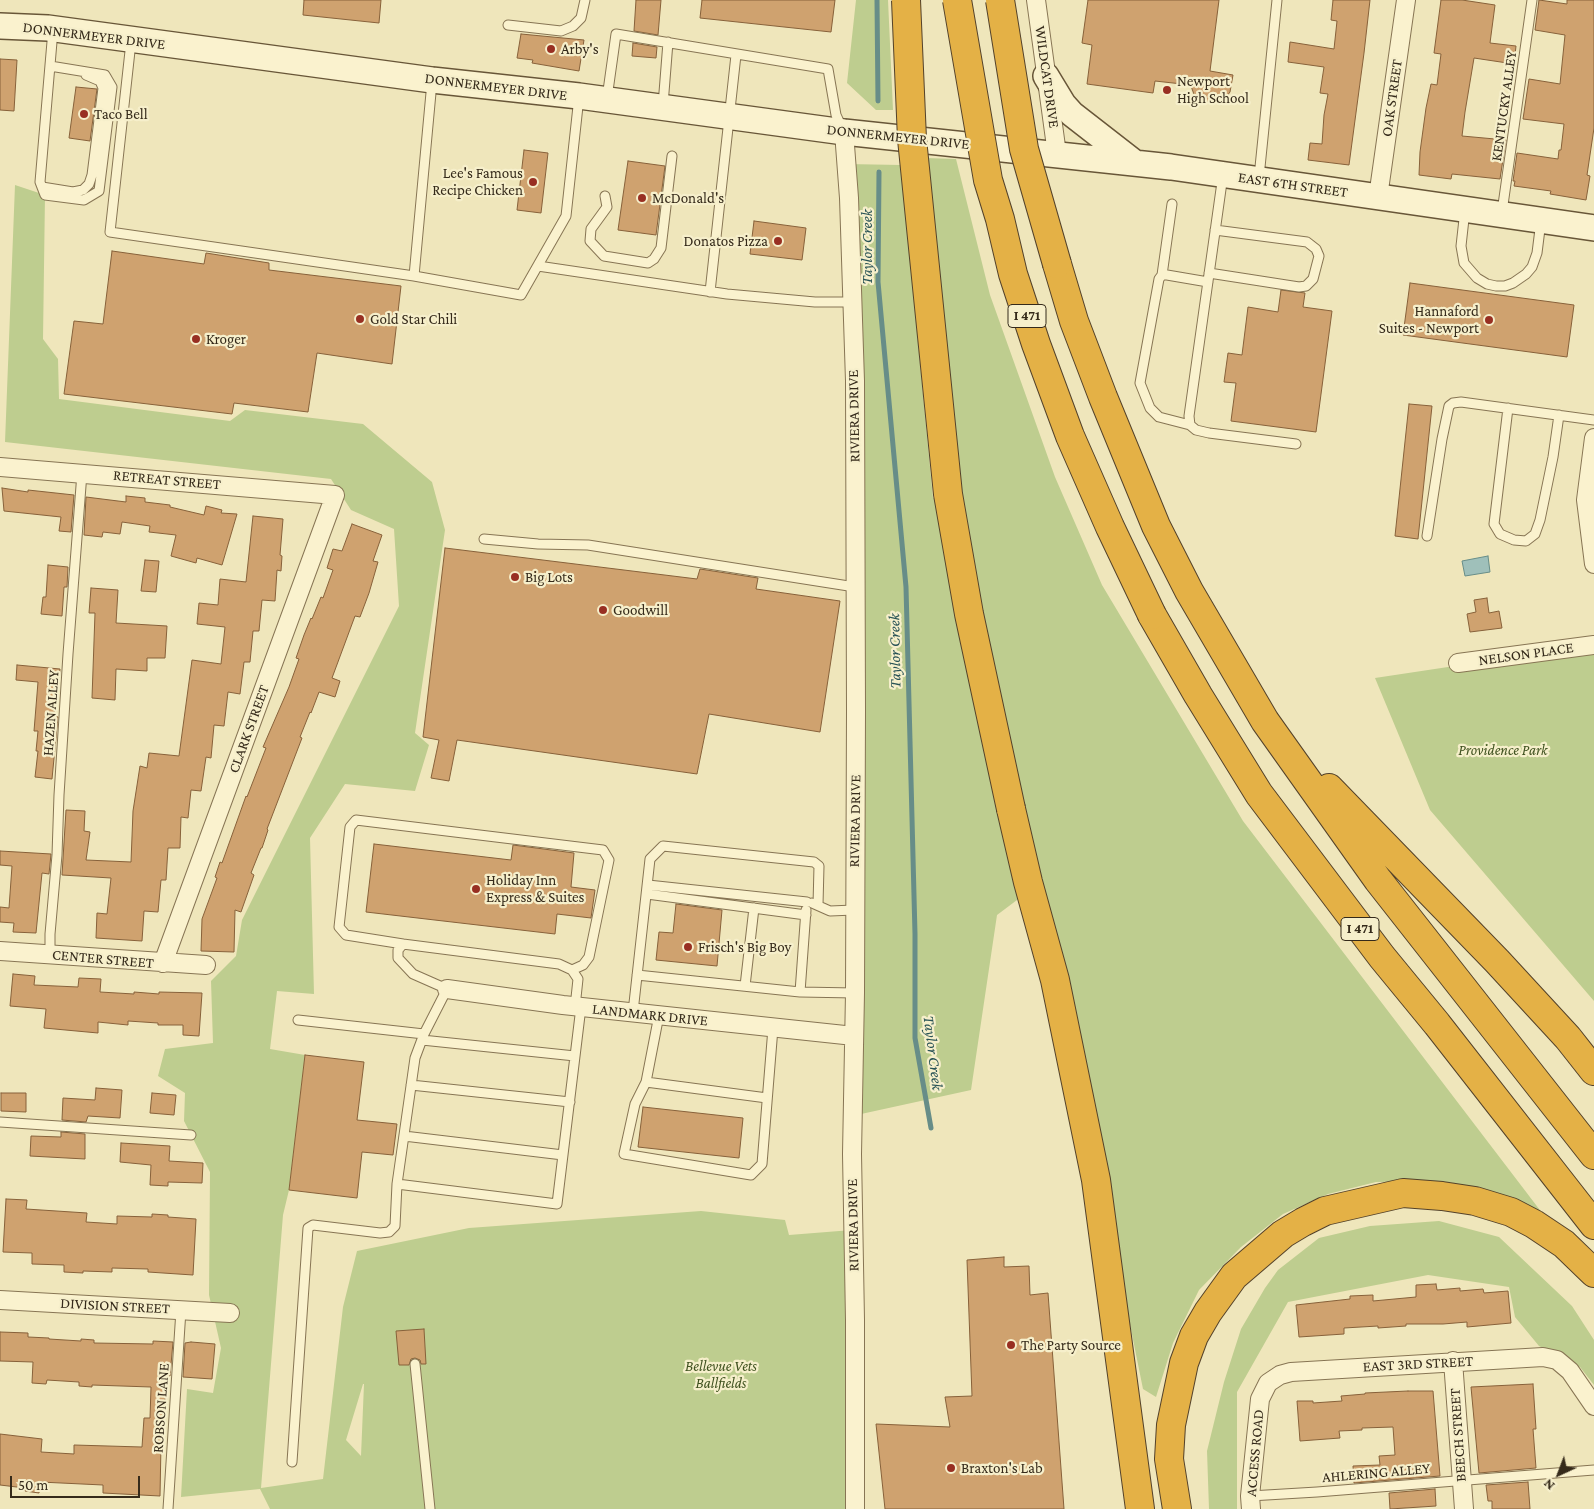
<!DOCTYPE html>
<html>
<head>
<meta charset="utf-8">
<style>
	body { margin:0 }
	#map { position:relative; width:1594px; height:1509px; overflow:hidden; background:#efe6bb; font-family:"Crimson Pro",serif }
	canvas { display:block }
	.north { position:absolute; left:1534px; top:1449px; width:50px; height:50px; -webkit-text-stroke:4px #f6efcb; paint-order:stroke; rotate:223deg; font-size:14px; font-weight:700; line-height:20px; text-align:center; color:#352a1a }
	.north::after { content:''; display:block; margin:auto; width:18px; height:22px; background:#352a1a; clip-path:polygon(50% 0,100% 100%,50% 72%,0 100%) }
	.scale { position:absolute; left:10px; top:1476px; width:130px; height:22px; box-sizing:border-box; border:2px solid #352a1a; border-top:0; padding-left:6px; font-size:15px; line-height:18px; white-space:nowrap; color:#352a1a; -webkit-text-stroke:4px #f6efcb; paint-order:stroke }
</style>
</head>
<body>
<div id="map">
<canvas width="1594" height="1509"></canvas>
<div class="north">N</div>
<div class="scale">50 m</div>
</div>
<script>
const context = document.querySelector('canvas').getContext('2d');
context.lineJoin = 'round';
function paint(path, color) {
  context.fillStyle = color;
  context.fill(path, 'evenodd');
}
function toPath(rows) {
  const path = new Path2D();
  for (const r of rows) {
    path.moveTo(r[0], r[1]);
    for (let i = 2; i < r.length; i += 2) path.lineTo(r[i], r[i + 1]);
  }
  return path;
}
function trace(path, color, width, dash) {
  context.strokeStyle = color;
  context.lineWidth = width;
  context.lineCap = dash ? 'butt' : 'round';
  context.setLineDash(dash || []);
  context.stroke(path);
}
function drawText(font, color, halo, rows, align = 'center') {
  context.font = font + ' "Crimson Pro",serif';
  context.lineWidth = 4.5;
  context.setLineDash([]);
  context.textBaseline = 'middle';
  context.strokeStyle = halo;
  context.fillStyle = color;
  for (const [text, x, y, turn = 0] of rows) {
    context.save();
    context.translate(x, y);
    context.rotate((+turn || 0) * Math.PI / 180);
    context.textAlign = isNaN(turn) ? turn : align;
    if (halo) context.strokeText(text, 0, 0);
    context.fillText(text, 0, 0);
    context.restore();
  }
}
paint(toPath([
	[856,0,888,0,893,110,876,110,847,83],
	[925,158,956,159,990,295,1055,477,1102,585,1243,821,1549,1222,1486,1191,1436,1181,1376,1182,1328,1194,1283,1214,1241,1247,1199,1290,1173,1343,1156,1397,1143,1389,1041,882,997,915,971,1090,852,1116,846,164,901,165,933,498,960,493],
	[15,185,45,195,43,339,58,359,59,399,230,421,245,410,363,424,432,482,445,530,415,733,429,745,415,791,345,784,310,838,314,994,277,991,270,1049,305,1055,289,1190,283,1215,261,1488,323,1479,343,1307,357,1251,469,1228,701,1211,785,1220,789,1235,852,1230,855,1509,270,1509,260,1489,181,1497,187,1389,213,1393,221,1348,209,1295,210,1172,184,1121,185,1093,158,1076,165,1049,213,1043,211,981,236,956,242,920,399,606,394,529,351,510,331,479,5,442],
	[363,1384,364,1384,361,1456,346,1440],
	[1594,645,1594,1001,1430,810,1375,678],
	[1439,1221,1499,1237,1572,1306,1594,1340,1594,1385,1580,1367,1539,1346,1515,1317,1509,1287,1428,1275,1288,1302,1237,1392,1237,1509,1209,1509,1207,1451,1224,1382,1241,1329,1265,1288,1278,1270,1319,1238,1370,1226]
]), '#becd8f');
const water = toPath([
	[1488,556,1490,572,1465,576,1462,561,1488,556]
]);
paint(water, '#9fc0ba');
trace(water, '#678d88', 1);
trace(toPath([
	[877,0,878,101],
	[879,172,878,282,906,587,915,934,915,1038,931,1128]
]), '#678d88', 5);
const building = toPath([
	[304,0,381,0,379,23,303,15,304,0],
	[636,0,661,0,658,35,634,31,636,0],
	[702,0,835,0,831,32,700,18,702,0],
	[1088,0,1219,0,1210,71,1233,75,1230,92,1221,104,1196,100,1191,86,1182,84,1155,81,1153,93,1087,84,1092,45,1082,43,1088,0],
	[1333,0,1370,0,1364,53,1349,165,1308,160,1310,143,1322,144,1324,115,1328,94,1320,93,1324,67,1288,62,1290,42,1334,49,1337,21,1331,20,1333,0],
	[1441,0,1462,0,1495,5,1490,43,1516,46,1514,64,1474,58,1465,112,1462,136,1506,140,1500,179,1452,174,1451,179,1419,175,1420,152,1426,108,1431,84,1437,85,1441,54,1434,53,1441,0],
	[1539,0,1567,4,1567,0,1594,0,1594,128,1587,175,1590,176,1586,200,1550,194,1551,191,1514,186,1515,181,1513,181,1517,153,1558,159,1559,150,1561,150,1564,124,1523,119,1529,79,1560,84,1565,35,1535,30,1539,0],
	[521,34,584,40,579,71,532,63,533,60,517,58,521,34],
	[633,43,657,47,656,58,632,56,633,43],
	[0,59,17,60,14,111,0,110,0,59],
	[76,87,97,89,90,141,69,138,76,87],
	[524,150,548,153,541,213,517,210,524,150],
	[628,161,665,166,656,235,618,230,628,161],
	[754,221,806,228,802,260,750,254,754,221],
	[112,251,204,264,206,253,269,263,269,270,401,286,392,364,317,353,308,412,234,403,232,414,64,394,74,321,103,324,112,251],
	[1410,283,1574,305,1567,357,1403,335,1410,283],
	[1281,290,1305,293,1303,307,1332,311,1316,432,1231,421,1236,383,1224,382,1228,353,1242,355,1248,307,1278,312,1281,290],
	[1409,404,1432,406,1418,539,1395,536,1409,404],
	[2,488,28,492,28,490,74,495,71,532,59,531,61,517,4,511,2,488],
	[126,496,145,498,145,502,170,505,170,507,204,515,206,506,222,510,221,513,237,514,222,565,197,558,196,563,171,556,176,535,149,532,150,526,122,522,120,534,103,532,102,537,84,535,86,497,126,502,126,496],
	[253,516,283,519,280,555,282,556,281,571,277,570,275,601,262,600,259,631,253,631,250,662,244,662,240,694,228,692,224,726,214,725,211,758,206,757,201,791,191,790,188,818,181,817,180,848,168,848,166,880,161,880,158,912,144,911,142,941,96,938,97,913,107,914,111,878,62,875,66,810,85,811,84,831,90,832,86,860,131,862,133,811,140,766,147,768,149,753,179,756,192,660,221,664,225,627,197,624,199,603,218,605,220,579,246,582,253,516],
	[352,524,382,535,373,561,378,562,369,593,360,617,355,616,332,678,340,681,335,697,319,692,311,713,310,712,300,737,302,738,267,829,268,830,262,848,261,848,251,873,254,875,241,912,235,910,234,952,201,951,202,919,217,878,215,877,220,862,222,863,246,796,247,797,266,748,263,747,289,687,299,659,296,658,304,635,311,618,312,619,321,597,323,598,333,570,327,568,333,549,342,551,352,524],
	[445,548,697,579,700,569,758,578,756,589,840,601,820,732,709,714,697,774,457,740,449,781,431,778,439,740,423,737,445,548],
	[145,560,159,561,156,592,141,591,145,560],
	[48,565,68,567,67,587,64,587,62,616,41,614,43,597,46,597,48,565],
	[91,588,118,590,116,623,167,626,165,658,147,658,147,671,116,669,115,700,92,698,95,613,89,613,91,588],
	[1487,598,1489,613,1499,611,1502,628,1470,632,1467,614,1476,612,1474,600,1487,598],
	[17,665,60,669,59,684,57,684,54,716,58,717,52,779,35,777,38,751,36,751,38,731,34,731,38,682,16,680,17,665],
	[374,844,511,860,513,845,574,853,571,887,595,890,591,918,557,914,555,934,366,912,374,844],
	[0,851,51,854,49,874,42,873,36,933,13,932,14,923,0,922,0,907,9,908,12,866,0,865,0,851],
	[676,904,722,910,717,966,656,960,659,932,673,933,676,904],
	[13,974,35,976,34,985,78,987,79,978,101,979,100,992,134,994,134,992,159,994,159,992,202,993,199,1036,183,1035,183,1025,158,1025,158,1023,128,1021,128,1025,98,1022,98,1033,44,1028,46,1009,10,1006,13,974],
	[305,1055,364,1062,357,1120,397,1124,393,1155,362,1152,357,1198,289,1190,305,1055],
	[96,1088,122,1090,120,1118,88,1116,86,1122,62,1120,63,1098,95,1100,96,1088],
	[1,1093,26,1093,26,1112,1,1111,1,1093],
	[152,1093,176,1095,174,1115,150,1113,152,1093],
	[643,1107,743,1118,739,1158,638,1147,643,1107],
	[61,1132,85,1134,85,1159,30,1156,31,1136,61,1137,61,1132],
	[121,1143,170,1146,169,1161,203,1163,202,1183,168,1182,168,1186,150,1185,151,1165,120,1162,121,1143],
	[6,1199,27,1200,26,1209,87,1213,86,1222,117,1224,117,1216,152,1217,152,1214,168,1215,168,1217,196,1219,193,1275,148,1272,148,1269,112,1268,112,1272,83,1271,83,1273,64,1272,64,1265,32,1264,32,1253,3,1252,6,1199],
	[1004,1257,1004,1267,1029,1266,1030,1295,1048,1293,1064,1509,885,1509,876,1424,950,1427,945,1397,972,1396,967,1260,1004,1257],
	[1436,1284,1437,1290,1460,1288,1460,1291,1483,1289,1484,1293,1508,1291,1511,1323,1467,1327,1467,1322,1443,1324,1406,1324,1406,1326,1378,1328,1378,1326,1344,1328,1344,1334,1299,1337,1296,1305,1350,1299,1350,1296,1373,1295,1373,1301,1416,1297,1416,1285,1436,1284],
	[424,1329,426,1364,421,1364,420,1360,415,1358,411,1359,409,1365,399,1365,396,1331,424,1329],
	[0,1332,28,1333,28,1337,49,1338,49,1339,81,1341,81,1339,94,1340,94,1343,153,1344,153,1341,173,1342,170,1376,167,1376,161,1444,160,1496,103,1493,103,1485,40,1482,39,1493,25,1491,25,1488,0,1485,0,1434,42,1439,41,1452,74,1454,74,1445,142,1447,144,1418,150,1418,151,1387,92,1385,92,1387,79,1386,79,1382,47,1380,46,1384,32,1383,33,1362,0,1361,0,1332],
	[191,1342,215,1344,212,1379,183,1377,185,1343,191,1342],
	[1533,1384,1536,1429,1533,1429,1536,1468,1479,1473,1471,1387,1533,1384],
	[1408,1391,1433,1391,1440,1476,1354,1483,1353,1466,1380,1465,1379,1456,1395,1455,1393,1427,1362,1428,1362,1430,1339,1431,1340,1438,1300,1441,1297,1401,1313,1401,1313,1403,1342,1401,1341,1396,1365,1394,1365,1393,1408,1391],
	[1528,1482,1530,1509,1492,1509,1492,1501,1488,1501,1486,1485,1528,1482],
	[1435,1489,1436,1506,1390,1509,1389,1493,1435,1489]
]);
paint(building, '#cfa26f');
trace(building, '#87613a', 1);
const lane = toPath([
	[508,25,561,31,573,26,581,18,585,0],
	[131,42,110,232,414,276,521,295,566,216,579,97],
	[50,66,105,75,112,87,99,191,84,200,45,195,40,182,53,30],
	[607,98,616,34,828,69,836,115,843,130],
	[663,105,668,42],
	[1223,175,1189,416,1190,425,1196,430,1209,433,1296,444],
	[1259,177,1277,0],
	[42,187,73,192,83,190,89,184,92,175,103,88,100,81,86,75],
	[605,196,607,207,591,229,590,241,604,256,648,263,654,259,661,248,672,156],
	[1465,210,1461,246,1464,263,1477,278,1487,284,1496,286,1505,286,1513,283,1526,274,1532,267,1537,253,1541,221],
	[1502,212,1532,0],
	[538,266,727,294,815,302,852,302],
	[1209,273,1299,287,1306,286,1313,279,1319,256,1316,249,1307,242,1215,230],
	[1162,275,1172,204],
	[414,276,432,82],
	[710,292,736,55],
	[1508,408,1494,524,1500,534,1514,540,1526,541,1535,534,1540,520,1553,457,1559,415],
	[1190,425,1159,417,1150,408,1140,383,1159,279,1162,275,1167,275,1208,282],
	[1427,536,1442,439,1449,406,1453,403,1461,402,1594,420],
	[484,539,538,544,588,545,855,587],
	[648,885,807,902],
	[647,894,806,915],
	[812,903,830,911,854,910],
	[403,944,346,935,339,927,350,827,356,820,603,850,609,860,589,957,583,965,572,970],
	[50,954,50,934,57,855,59,795,68,654,82,473],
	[637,975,800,992,855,993],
	[745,986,754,908],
	[800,992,806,910],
	[575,1007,578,979,572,970,559,964,403,944,398,950,398,958,413,974,447,989,424,1034,415,1058,397,1184,557,1204,581,1007],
	[633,1012,650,859,663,846,814,862,819,866,818,905],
	[659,1015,646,1082,635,1104,624,1154,751,1175,762,1164,773,1028],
	[298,1020,424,1034],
	[422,1040,575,1056],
	[646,1082,767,1098],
	[411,1085,570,1102],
	[0,1122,191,1135],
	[404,1136,563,1155],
	[415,1364,430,1509],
	[292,1462,308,1228,313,1225,380,1233,389,1232,395,1226,397,1184],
	[1250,1496,1317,1492,1594,1470],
	[168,1509,181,1310]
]);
const street = toPath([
	[1036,0,1057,154],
	[844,132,849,198,855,381,856,711,855,993,852,1154,855,1320,855,1509],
	[1378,197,1406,0],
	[1594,438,1586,500,1594,564],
	[0,467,335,495,163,963],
	[1458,663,1594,645],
	[0,951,206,965],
	[447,989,563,1005,854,1036],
	[0,1300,230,1313],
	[1453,1361,1464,1509],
	[1251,1509,1250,1496,1260,1399,1268,1383,1280,1375,1291,1372,1543,1357,1557,1360,1570,1371,1594,1406]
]);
const secondary = toPath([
	[0,26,48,28,432,80,579,96,844,132,1171,167,1594,228],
	[1046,76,1063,104,1072,114,1135,163]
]);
const highway = toPath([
	[1057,264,1074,321,1103,397,1156,526,1189,591,1265,721,1378,880,1594,1155],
	[1152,615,1198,695,1259,794,1382,957,1437,1024,1594,1225],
	[1329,788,1497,961,1568,1038,1594,1071],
	[1011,809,1028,882,1055,980,1096,1180,1140,1509],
	[1177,1509,1169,1459,1171,1425,1184,1363,1194,1336,1208,1312,1234,1276,1283,1234,1303,1222,1325,1211,1403,1193,1442,1196,1475,1201,1511,1212,1534,1224,1564,1244,1594,1273]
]);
trace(lane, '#877554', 11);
trace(street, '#877554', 20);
trace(secondary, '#685638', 28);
trace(highway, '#54422a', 30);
trace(lane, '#faf2ce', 9);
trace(street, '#faf2ce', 18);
trace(secondary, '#faf2ce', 25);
trace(highway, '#e4b146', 28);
const highwayBridge = toPath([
	[906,0,912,139,948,494,969,614,1011,809],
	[957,0,988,180,1000,219,1013,274,1036,344,1070,436,1110,527,1152,615],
	[1000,0,1024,149,1057,264]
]);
trace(highwayBridge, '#54422a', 30, []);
trace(highwayBridge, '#e4b146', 28);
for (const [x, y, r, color] of [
	[551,49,5,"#982f22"],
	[1167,90,5,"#982f22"],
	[84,114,5,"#982f22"],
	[533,182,5,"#982f22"],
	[642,198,5,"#982f22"],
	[778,241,5,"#982f22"],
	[360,319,5,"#982f22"],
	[1489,320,5,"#982f22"],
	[196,339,5,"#982f22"],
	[515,577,5,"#982f22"],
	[603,610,5,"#982f22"],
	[476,889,5,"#982f22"],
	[688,947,5,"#982f22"],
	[1011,1345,5,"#982f22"],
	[951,1468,5,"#982f22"]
]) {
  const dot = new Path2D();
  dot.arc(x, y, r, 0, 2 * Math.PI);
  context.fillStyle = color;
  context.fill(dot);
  trace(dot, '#f6efcb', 2);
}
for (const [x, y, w] of [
	[1027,316,38],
	[1360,929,38]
]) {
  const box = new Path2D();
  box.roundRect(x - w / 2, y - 11.5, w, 23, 4);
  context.fillStyle = '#f6efcb';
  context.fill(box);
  trace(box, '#352a1a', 1);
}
drawText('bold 14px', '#352a1a', null, [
	["I 471",1027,316],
	["I 471",1360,929]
]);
drawText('15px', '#352a1a', '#f6efcb', [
	["DONNERMEYER DRIVE",94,36,7],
	["WILDCAT DRIVE",1047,77,82],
	["DONNERMEYER DRIVE",496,87,7],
	["OAK STREET",1392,98,-82],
	["KENTUCKY ALLEY",1504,106,-82],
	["DONNERMEYER DRIVE",898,137,6],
	["EAST 6TH STREET",1293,185,8],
	["RIVIERA DRIVE",854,416,-91],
	["RETREAT STREET",167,480,5],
	["NELSON PLACE",1526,654,-8],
	["HAZEN ALLEY",51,713,-86],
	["CLARK STREET",249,729,-70],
	["RIVIERA DRIVE",855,821,-89],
	["CENTER STREET",103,959,5],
	["LANDMARK DRIVE",650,1015,6],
	["RIVIERA DRIVE",853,1225,-91],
	["DIVISION STREET",115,1306,3],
	["EAST 3RD STREET",1418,1364,-3],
	["ROBSON LANE",161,1408,-86],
	["BEECH STREET",1458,1435,-94],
	["ACCESS ROAD",1255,1453,-85],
	["AHLERING ALLEY",1376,1473,-5]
]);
drawText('15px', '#352a1a', '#f6efcb', [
	["Arby's",561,49],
	["Newport",1177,81],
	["High School",1177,98],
	["Taco Bell",94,114],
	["Lee's Famous",523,173,"right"],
	["Recipe Chicken",523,190,"right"],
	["McDonald's",652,198],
	["Donatos Pizza",768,241,"right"],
	["Hannaford",1479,311,"right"],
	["Suites - Newport",1479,328,"right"],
	["Gold Star Chili",370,319],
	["Kroger",206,339],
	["Big Lots",525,577],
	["Goodwill",613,610],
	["Holiday Inn",486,880],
	["Express & Suites",486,897],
	["Frisch's Big Boy",698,947],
	["The Party Source",1021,1345],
	["Braxton's Lab",961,1468]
], 'left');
drawText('italic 15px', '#405220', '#f6efcb', [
	["Providence Park",1503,750],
	["Bellevue Vets",721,1366],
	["Ballfields",721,1383]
]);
drawText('italic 16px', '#295356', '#f6efcb', [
	["Taylor Creek",867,247,-90],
	["Taylor Creek",895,651,-91],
	["Taylor Creek",933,1053,83]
]);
</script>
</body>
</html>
